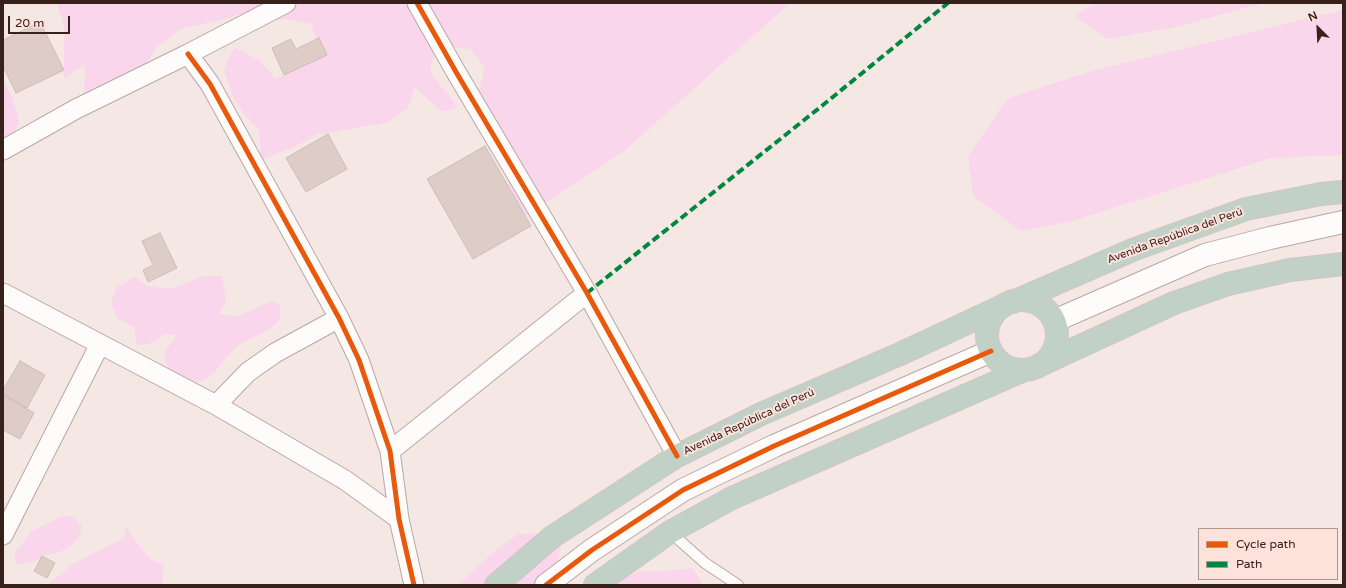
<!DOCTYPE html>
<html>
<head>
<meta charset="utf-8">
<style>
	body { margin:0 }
	#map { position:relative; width:1346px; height:588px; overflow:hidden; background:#f5e7e4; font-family:"Varela Round",sans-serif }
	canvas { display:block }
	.frame { position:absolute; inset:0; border:4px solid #39211b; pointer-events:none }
	.legend { position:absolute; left:1198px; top:528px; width:140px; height:52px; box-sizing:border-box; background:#fde2dc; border:1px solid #af958f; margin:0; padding:5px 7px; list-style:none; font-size:12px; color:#39211b }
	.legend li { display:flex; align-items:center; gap:8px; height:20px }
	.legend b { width:20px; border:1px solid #af958f }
	.north { position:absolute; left:1298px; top:8px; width:40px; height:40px; -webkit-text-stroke:3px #fde2dc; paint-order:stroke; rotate:336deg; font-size:11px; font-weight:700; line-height:16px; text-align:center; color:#39211b }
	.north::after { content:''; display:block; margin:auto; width:14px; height:18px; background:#39211b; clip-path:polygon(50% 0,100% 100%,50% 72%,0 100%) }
	.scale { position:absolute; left:8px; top:16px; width:62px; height:18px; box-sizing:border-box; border:2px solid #39211b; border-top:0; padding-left:5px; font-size:12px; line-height:14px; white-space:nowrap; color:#39211b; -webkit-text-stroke:3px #fde2dc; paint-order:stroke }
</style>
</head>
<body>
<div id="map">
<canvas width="1346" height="588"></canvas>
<div class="frame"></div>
<ul class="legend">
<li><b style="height:5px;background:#e8590c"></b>Cycle path</li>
<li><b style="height:5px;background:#00873e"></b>Path</li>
</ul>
<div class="north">N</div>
<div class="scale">20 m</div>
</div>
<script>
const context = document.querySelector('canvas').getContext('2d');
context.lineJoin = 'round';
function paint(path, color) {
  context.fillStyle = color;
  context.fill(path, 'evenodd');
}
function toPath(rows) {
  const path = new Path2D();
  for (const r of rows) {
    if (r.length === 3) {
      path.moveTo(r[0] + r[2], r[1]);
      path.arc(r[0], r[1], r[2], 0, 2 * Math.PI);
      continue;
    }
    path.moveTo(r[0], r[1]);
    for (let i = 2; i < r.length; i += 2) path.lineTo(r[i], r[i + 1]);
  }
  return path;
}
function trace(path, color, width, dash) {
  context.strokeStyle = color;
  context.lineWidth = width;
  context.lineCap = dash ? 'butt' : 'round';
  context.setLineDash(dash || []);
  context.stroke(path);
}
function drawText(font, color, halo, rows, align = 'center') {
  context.font = font + ' "Varela Round",sans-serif';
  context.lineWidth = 4;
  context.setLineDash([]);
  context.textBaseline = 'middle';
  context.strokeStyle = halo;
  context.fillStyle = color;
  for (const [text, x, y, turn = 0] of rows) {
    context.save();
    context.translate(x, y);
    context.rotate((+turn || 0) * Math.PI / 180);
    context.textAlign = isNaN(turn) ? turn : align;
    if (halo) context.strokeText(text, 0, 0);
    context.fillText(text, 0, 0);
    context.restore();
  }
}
paint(toPath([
	[57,3,790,3,623,152,514,223,503,192,510,181,525,173,477,98,485,67,470,49,446,46,434,52,430,72,457,107,442,112,415,87,408,108,389,122,316,135,294,147,261,160,259,131,242,111,234,99,224,70,234,47,259,60,276,79,321,55,311,24,289,19,265,21,250,11,225,19,180,29,156,48,144,68,84,95,85,65,64,78,64,28],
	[1094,3,1263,3,1176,27,1107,39,1075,17],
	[1343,10,1343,155,1271,158,1072,221,1021,231,973,196,968,156,1008,98,1095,70],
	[3,79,12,97,19,120,14,137,3,146],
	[205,276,222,276,226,301,219,313,235,317,273,301,280,306,280,319,269,330,238,345,227,356,216,371,206,379,188,384,178,383,167,365,165,352,176,336,166,334,151,343,137,345,134,327,117,318,111,303,116,288,134,277,148,286,169,289],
	[74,516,82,527,79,537,73,544,58,553,44,555,38,560,17,565,14,553,25,540,31,531,61,517],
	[126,527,149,559,164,565,162,585,47,585,75,563,124,538],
	[553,533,561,549,554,570,539,585,458,585,498,548,519,534],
	[692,568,702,582,701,585,611,585,614,582,639,571,667,571]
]), '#f9d6ec');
const building = toPath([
	[40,22,64,70,16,93,3,66,3,40,40,22],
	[319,38,327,55,284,75,272,48,291,39,296,49,319,38],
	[328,134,347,169,306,192,286,158,328,134],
	[485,146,531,226,473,259,427,179,485,146],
	[160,233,177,268,148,282,143,270,153,265,142,241,160,233],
	[20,361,45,375,27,408,3,394,3,390,20,361],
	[3,395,34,413,20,439,3,430,3,395],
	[42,556,55,563,47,578,34,571,42,556]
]);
paint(building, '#deccc7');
trace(building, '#cdbcb7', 1);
const lane = toPath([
	[670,532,705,563,738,585]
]);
const street = toPath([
	[417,3,456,72,587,293,677,456],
	[188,54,210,84,339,318,359,360,390,451,399,519,414,585],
	[3,150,76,109,188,54,286,3],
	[3,293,216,405,345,480,399,519],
	[216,405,248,372,275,353,339,318],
	[390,451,587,293],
	[3,535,100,344]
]);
const secondary = toPath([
	[1054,321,1205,255,1270,238,1343,222],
	[546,585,592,550,683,490,774,446,991,351]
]);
const highway = toPath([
	[1022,335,35],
	[1013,302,1135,249,1246,209,1321,194,1343,192],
	[1042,364,1174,303,1228,284,1290,270,1343,264],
	[496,585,552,537,677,456,761,414,900,354,1003,306],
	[595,585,670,532,732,498,1024,370]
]);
trace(lane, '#b9a8a4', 12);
trace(street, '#b9a8a4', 21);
trace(secondary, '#b9a8a4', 24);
trace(highway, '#d0c6c3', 24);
trace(lane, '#fefbfb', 10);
trace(street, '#fefbfb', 19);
trace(secondary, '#fefbfb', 22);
trace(highway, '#c1d1c7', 22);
trace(toPath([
	[587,293,823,105,948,3]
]), '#00873e', 4, [8, 4]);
trace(toPath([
	[417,3,456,72,587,293,677,456],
	[188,54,210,84,339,318,359,360,390,451,399,519,414,585],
	[546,585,592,550,683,490,774,446,991,351]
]), '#e8590c', 5);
drawText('11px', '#39211b', '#fde2dc', [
	["Avenida República del Perú",1175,236,-20],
	["Avenida República del Perú",749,422,-25]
]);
</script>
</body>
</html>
